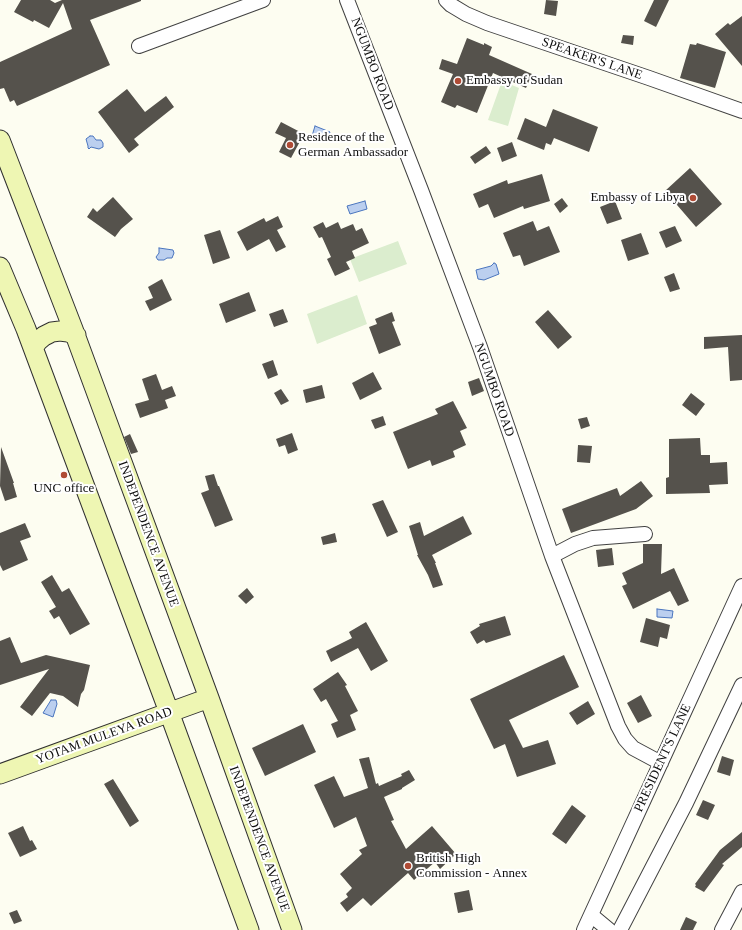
<!DOCTYPE html>
<html>
<head>
<meta charset="utf-8">
<style>
	body { margin:0 }
	canvas { display:block; background:#fdfdf1 }
</style>
</head>
<body>
<canvas width="742" height="930"></canvas>
<script>
const context = document.querySelector('canvas').getContext('2d');
context.lineJoin = 'round';
function paint(path, color) {
  context.fillStyle = color;
  context.fill(path, 'evenodd');
}
function toPath(rows) {
  const path = new Path2D();
  for (const r of rows) {
    path.moveTo(r[0], r[1]);
    for (let i = 2; i < r.length; i += 2) path.lineTo(r[i], r[i + 1]);
  }
  return path;
}
function trace(path, color, width, dash) {
  context.strokeStyle = color;
  context.lineWidth = width;
  context.lineCap = dash ? 'butt' : 'round';
  context.setLineDash(dash || []);
  context.stroke(path);
}
function drawText(font, color, halo, rows, align = 'center') {
  context.font = font + ' Georgia,serif';
  context.lineWidth = 4;
  context.setLineDash([]);
  context.textBaseline = 'middle';
  context.strokeStyle = halo;
  context.fillStyle = color;
  for (const [text, x, y, turn = 0] of rows) {
    context.save();
    context.translate(x, y);
    context.rotate((+turn || 0) * Math.PI / 180);
    context.textAlign = isNaN(turn) ? turn : align;
    if (halo) context.strokeText(text, 0, 0);
    context.fillText(text, 0, 0);
    context.restore();
  }
}
paint(toPath([
	[502,81,519,88,508,126,488,120],
	[398,241,407,264,359,282,350,259],
	[357,295,367,324,317,344,307,314]
]), '#dbedce');
const water = toPath([
	[315,126,330,132,326,142,312,136,315,126],
	[90,136,93,136,96,140,101,140,103,143,103,147,99,149,91,147,89,149,88,148,88,146,86,139,90,136],
	[365,201,367,209,350,214,347,206,365,201],
	[159,248,173,250,174,253,172,258,167,258,164,260,158,260,156,257,159,253,159,248],
	[494,263,496,264,499,274,484,280,478,279,476,270,491,266,494,263],
	[657,609,673,611,672,618,657,617,657,609],
	[51,700,56,700,57,704,53,717,43,713,51,700]
]);
paint(water, '#bbcfef');
trace(water, '#4a75be', 1);
paint(toPath([
	[21,0,50,0,55,3,62,0,141,0,141,1,90,20,110,65,17,106,14,100,10,102,4,88,0,89,0,62,72,29,63,3,49,28,34,20,33,22,14,12],
	[546,0,558,1,556,16,544,14],
	[654,0,669,0,656,27,644,21],
	[742,16,742,66,715,34,728,23,730,25],
	[623,35,634,36,633,45,621,43],
	[467,38,484,45,484,43,492,47,489,55,532,74,526,88,493,73,477,113,457,105,455,108,441,102,453,74,439,69,442,59,457,64],
	[697,43,726,52,715,88,680,78,690,44,696,45],
	[127,89,145,112,166,96,174,107,134,139,139,145,129,153,98,112],
	[553,109,598,127,589,152,554,138,551,145,546,143,544,150,517,139,525,118,546,127],
	[281,122,304,134,291,158,279,152,286,138,275,133],
	[512,142,517,156,502,162,497,148],
	[486,146,491,153,475,164,470,157],
	[690,168,722,204,696,227,665,191],
	[542,174,550,201,524,209,523,206,494,218,488,204,479,208,473,194,507,180,508,184],
	[113,197,133,219,121,229,115,237,87,217,93,208,97,212],
	[562,198,568,206,560,213,554,204],
	[615,201,622,219,607,224,600,207],
	[278,216,283,227,277,230,286,247,276,252,269,239,247,251,237,232,264,218,266,222],
	[533,221,537,231,549,226,560,252,524,266,520,255,513,257,503,233],
	[323,222,326,228,338,222,341,229,353,224,356,231,362,228,369,243,352,251,355,258,346,262,350,269,335,276,327,259,331,257,322,237,319,238,313,227],
	[675,226,682,241,666,248,659,232],
	[220,230,230,258,213,264,204,235],
	[641,233,649,254,628,261,621,240],
	[674,273,680,289,670,292,664,277],
	[162,279,172,300,150,311,145,301,153,298,148,287],
	[249,292,256,311,226,323,219,304],
	[283,309,288,322,274,327,269,314],
	[548,310,572,337,558,349,535,322],
	[392,312,395,321,392,322,401,345,379,354,369,327,377,324,375,319],
	[742,335,742,380,730,381,728,347,704,349,704,337],
	[273,360,278,375,268,379,262,364],
	[373,372,382,389,360,400,352,383],
	[156,374,162,390,172,386,176,396,165,400,168,408,140,418,135,404,149,400,142,379],
	[479,378,484,391,472,396,468,382],
	[322,385,325,398,306,403,303,390],
	[281,389,289,401,281,405,274,393],
	[691,393,705,404,696,416,682,405],
	[453,401,467,428,460,431,466,445,453,451,455,457,432,466,430,460,408,469,393,432,438,414,435,409],
	[383,416,386,425,375,429,371,420],
	[587,417,590,426,581,429,578,419],
	[292,433,298,450,288,454,285,445,279,447,276,439],
	[130,434,138,452,131,454,124,437],
	[700,438,701,455,710,455,710,463,727,462,728,484,709,485,710,493,666,494,666,478,669,477,669,439],
	[578,445,592,446,590,463,577,462],
	[1,447,14,483,13,483,17,497,5,501,0,486],
	[214,474,218,486,219,486,233,520,215,527,201,493,209,490,205,476],
	[641,481,653,496,636,509,571,533,562,509,617,488,620,496],
	[383,500,398,532,387,537,372,504],
	[463,516,472,534,432,555,436,563,435,563,443,585,433,588,428,575,417,555,418,555,409,526,420,522,424,536],
	[25,523,31,537,20,541,28,560,3,571,0,565,0,533],
	[335,533,337,542,323,545,321,537],
	[643,544,662,544,661,574,674,568,689,601,678,606,670,591,633,609,622,586,627,584,622,573,643,563],
	[612,548,614,565,598,567,596,550],
	[52,575,62,592,69,588,90,624,70,635,59,616,54,619,49,611,56,607,41,582],
	[247,588,254,597,246,604,238,596],
	[505,616,511,635,486,643,484,640,477,644,470,632,480,626,479,624],
	[646,618,670,625,667,639,660,637,658,647,640,642],
	[366,622,388,661,371,671,358,648,331,662,326,651,352,638,349,632],
	[10,637,21,663,46,655,90,665,84,690,81,694,78,707,63,696,50,693,32,716,20,707,49,669,0,685,0,641],
	[564,655,579,687,509,720,523,748,548,740,556,764,517,777,505,744,494,749,470,699],
	[338,672,347,685,345,686,358,711,350,715,356,730,337,738,331,724,338,721,326,699,321,702,313,689],
	[641,695,652,716,638,723,627,703],
	[588,701,595,714,577,725,569,713],
	[303,724,316,752,265,776,252,748],
	[722,756,734,760,730,776,717,772],
	[369,757,376,784,378,783,379,786,402,776,401,774,409,770,415,780,402,788,402,789,384,797,394,820,391,821,406,849,432,826,456,854,440,869,435,862,414,880,408,873,371,906,363,898,347,912,340,903,348,897,346,894,352,888,340,874,362,854,359,850,367,846,356,817,334,828,314,785,334,776,344,797,368,788,359,759],
	[113,779,139,821,130,827,104,784],
	[703,800,715,805,708,820,696,815],
	[572,805,586,816,566,844,552,834],
	[23,826,30,841,32,840,37,849,20,857,8,833],
	[742,832,742,847,722,864,724,865,704,892,695,887,696,885,695,884,720,850],
	[469,890,473,910,458,913,454,893],
	[17,910,22,921,14,924,9,913],
	[686,917,697,922,693,930,680,930]
]), '#55524c');
const street = toPath([
	[347,0,421,190,480,347,552,556,618,726,625,739,633,748,661,763],
	[446,0,451,5,466,14,487,23,649,78,742,111],
	[139,46,263,0],
	[552,556,575,544,593,538,645,534],
	[591,915,609,930],
	[584,930,742,586],
	[620,930,686,803,742,685],
	[722,930,742,892]
]);
const secondary = toPath([
	[0,140,73,329,209,698,292,930],
	[0,267,26,329,169,712,249,930],
	[33,348,38,341,44,336,52,332,60,331,68,332,76,335],
	[0,774,209,698]
]);
trace(street, '#414141', 16);
trace(secondary, '#303030', 21);
trace(street, '#fff', 14);
trace(secondary, '#eef6b3', 19);
for (const [x, y, r, color] of [
	[458,81,4,"#af4b35"],
	[290,145,4,"#af4b35"],
	[693,198,4,"#af4b35"],
	[64,475,4,"#af4b35"],
	[408,866,4,"#af4b35"]
]) {
  const dot = new Path2D();
  dot.arc(x, y, r, 0, 2 * Math.PI);
  context.fillStyle = color;
  context.fill(dot);
  trace(dot, '#fff', 1.5);
}
drawText('13px', '#0e0e0e', '#fff', [
	["SPEAKER'S LANE",592,59,19],
	["NGUMBO ROAD",372,64,69],
	["NGUMBO ROAD",494,390,71],
	["INDEPENDENCE AVENUE",148,534,70],
	["YOTAM MULEYA ROAD",104,736,-20],
	["PRESIDENT'S LANE",663,758,-65],
	["INDEPENDENCE AVENUE",259,839,70]
]);
drawText('13px', '#0e0e0e', '#fff', [
	["Embassy of Sudan",466,81],
	["Residence of the",298,138],
	["German Ambassador",298,153],
	["Embassy of Libya",685,198,"right"],
	["UNC office",64,489,"center"],
	["British High",416,859],
	["Commission - Annex",416,874]
], 'left');
</script>
</body>
</html>
